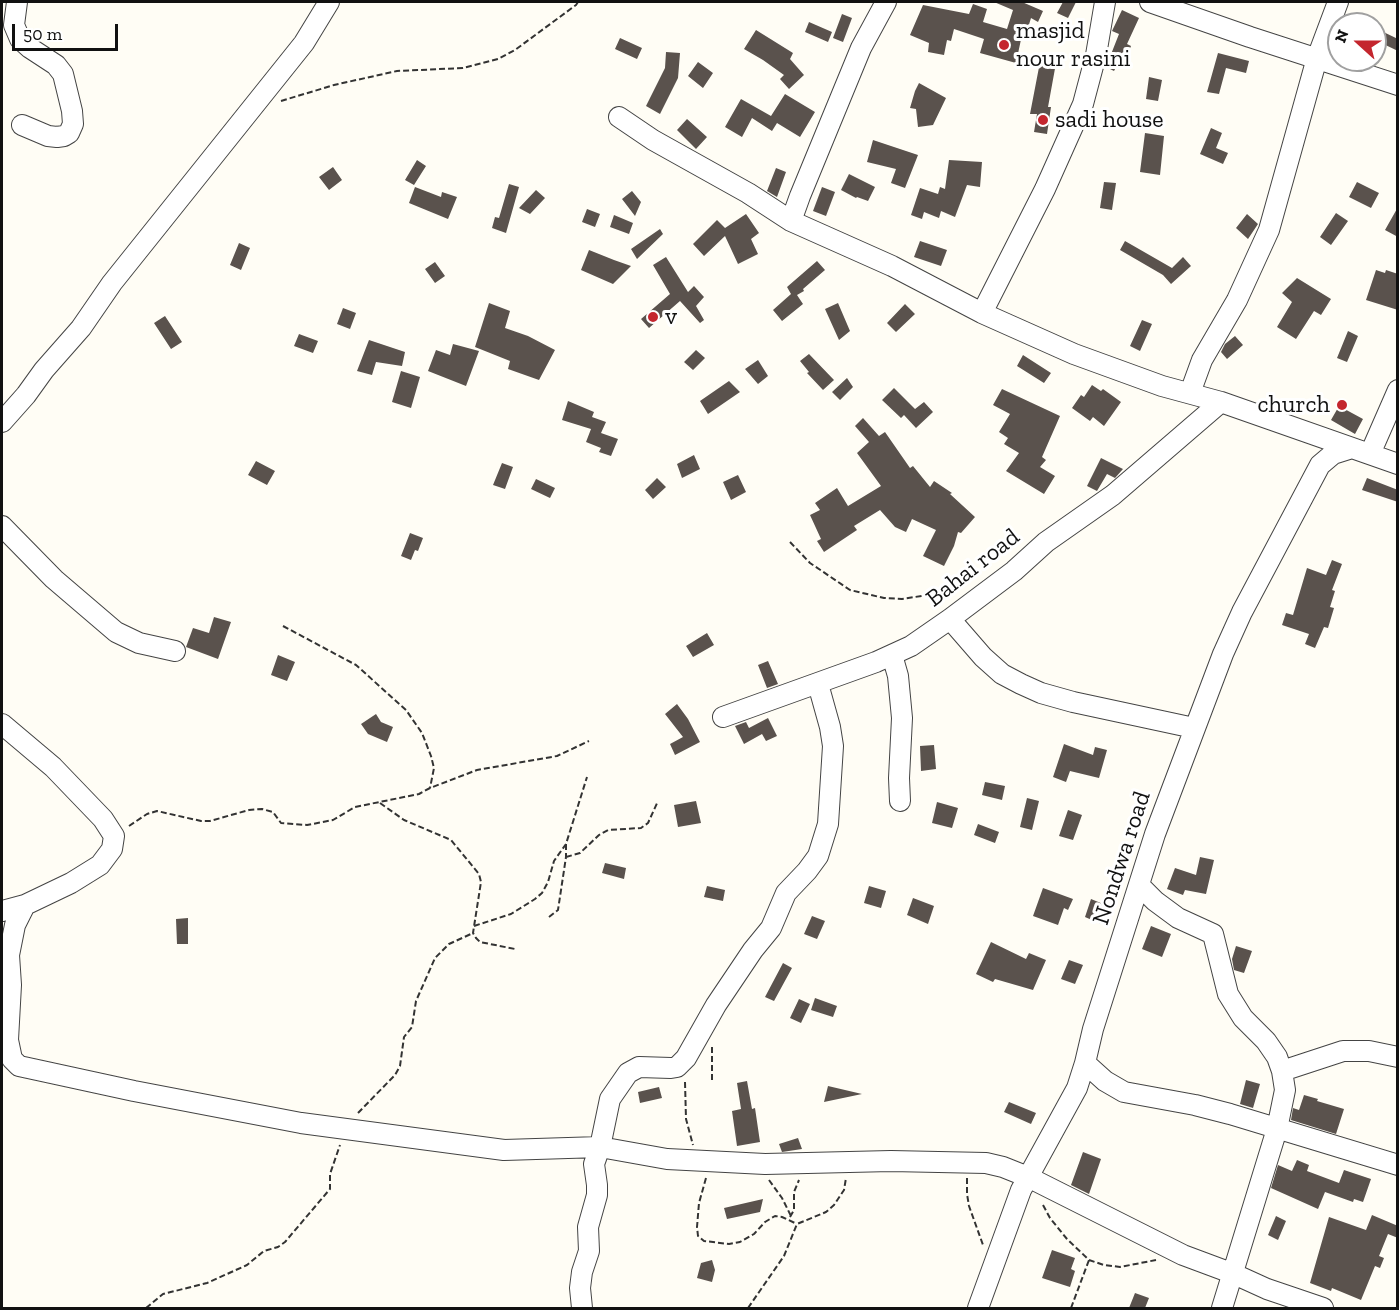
<!DOCTYPE html>
<html>
<head>
<meta charset="utf-8">
<style>
	body { margin:0 }
	#map { position:relative; width:1399px; height:1310px; overflow:hidden; background:#fffdf5; font-family:"Zilla Slab",serif }
	canvas { display:block }
	.frame { position:absolute; inset:0; border:3px solid #111; pointer-events:none }
	.north { position:absolute; left:1327px; top:12px; width:60px; height:60px; box-sizing:border-box; background:#fff; border:2px solid #a0a0a0; border-radius:50%; rotate:291deg; font-size:16px; font-weight:700; line-height:24px; text-align:center; color:#111 }
	.north::after { content:''; display:block; margin:auto; width:21px; height:27px; background:#c4262e; clip-path:polygon(50% 0,100% 100%,50% 72%,0 100%) }
	.scale { position:absolute; left:12px; top:24px; width:106px; height:27px; box-sizing:border-box; border:3px solid #111; border-top:0; padding-left:8px; font-size:18px; line-height:21px; white-space:nowrap; color:#111; -webkit-text-stroke:4px #fff; paint-order:stroke }
</style>
</head>
<body>
<div id="map">
<canvas width="1399" height="1310"></canvas>
<div class="frame"></div>
<div class="north">N</div>
<div class="scale">50 m</div>
</div>
<script>
const context = document.querySelector('canvas').getContext('2d');
context.lineJoin = 'round';
function paint(path, color) {
  context.fillStyle = color;
  context.fill(path, 'evenodd');
}
function toPath(rows) {
  const path = new Path2D();
  for (const r of rows) {
    path.moveTo(r[0], r[1]);
    for (let i = 2; i < r.length; i += 2) path.lineTo(r[i], r[i + 1]);
  }
  return path;
}
function trace(path, color, width, dash) {
  context.strokeStyle = color;
  context.lineWidth = width;
  context.lineCap = dash ? 'butt' : 'round';
  context.setLineDash(dash || []);
  context.stroke(path);
}
function drawText(font, color, halo, rows, align = 'center') {
  context.font = font + ' "Zilla Slab",serif';
  context.lineWidth = 6;
  context.setLineDash([]);
  context.textBaseline = 'middle';
  context.strokeStyle = halo;
  context.fillStyle = color;
  for (const [text, x, y, turn = 0] of rows) {
    context.save();
    context.translate(x, y);
    context.rotate((+turn || 0) * Math.PI / 180);
    context.textAlign = isNaN(turn) ? turn : align;
    if (halo) context.strokeText(text, 0, 0);
    context.fillText(text, 0, 0);
    context.restore();
  }
}
paint(toPath([
	[994,2,1022,2,1043,11,1038,22,1031,18,1027,31,1023,30,1016,63,980,53,984,39,954,29,951,41,947,40,944,55,928,52,929,43,910,35,923,5,969,14,973,4,987,9,983,22,1007,29,1013,10],
	[1063,2,1076,2,1068,18,1057,13],
	[1122,10,1139,18,1127,44,1131,46,1123,67,1117,65,1114,71,1106,67,1119,34,1112,31],
	[842,14,852,18,843,42,833,38],
	[809,22,832,32,828,42,805,32],
	[1375,28,1398,39,1398,51,1375,40],
	[756,30,793,53,790,59,804,75,789,89,780,79,784,75,763,60,744,49],
	[620,38,642,48,637,59,615,49],
	[666,52,680,53,678,78,660,114,646,106,665,68],
	[1218,53,1249,61,1246,73,1226,68,1219,94,1207,92],
	[698,62,713,73,703,88,688,76],
	[1040,62,1056,63,1048,107,1051,107,1047,134,1034,132,1037,114,1030,114],
	[1149,77,1162,80,1158,101,1146,99],
	[919,83,946,98,933,125,918,127,916,109,910,108,915,91],
	[785,94,815,112,800,137,777,123,772,131,752,118,742,137,725,127,741,99,771,116],
	[687,119,707,137,696,149,677,130],
	[1211,128,1222,133,1216,148,1228,153,1223,164,1200,154],
	[1145,133,1164,136,1160,175,1140,172],
	[873,140,918,155,905,188,891,183,896,169,867,162],
	[417,160,426,166,414,185,405,180],
	[949,160,982,162,980,187,967,185,955,217,941,211,939,218,924,212,922,219,911,215,920,188,938,194,940,187,945,189],
	[333,167,342,180,329,190,319,177],
	[776,168,786,172,777,197,767,191],
	[849,174,875,187,868,201,857,197,856,198,841,190],
	[1104,182,1116,183,1112,210,1100,208],
	[1357,182,1379,193,1371,208,1349,197],
	[509,184,519,187,506,233,492,228,495,217,499,218],
	[415,187,441,197,442,192,457,197,448,219,409,203],
	[822,187,835,192,826,216,813,211],
	[536,190,545,198,530,214,519,208],
	[632,191,641,202,635,216,622,199],
	[1398,207,1398,237,1385,230],
	[587,209,600,214,595,227,582,222],
	[1336,213,1348,221,1331,245,1320,237],
	[746,214,759,233,751,239,758,254,738,264,725,236,704,256,693,244,717,220,725,228],
	[1247,214,1258,224,1248,239,1236,228],
	[614,215,633,223,629,234,610,227],
	[660,229,663,234,637,259,631,249],
	[920,241,947,250,941,266,914,257],
	[1125,241,1172,268,1183,257,1191,266,1171,284,1163,275,1120,250],
	[239,243,250,248,241,270,230,265],
	[589,250,614,260,631,266,613,284,581,270],
	[666,257,688,292,694,286,704,297,696,306,704,320,700,323,680,301,649,328,641,319,670,294,653,265],
	[817,261,825,270,803,289,804,291,797,295,803,304,782,321,773,310,791,294,787,287],
	[435,262,445,276,435,283,425,269],
	[1376,270,1385,273,1386,270,1398,274,1398,310,1366,300],
	[1297,278,1331,299,1321,315,1314,311,1296,339,1277,327,1292,302,1282,293],
	[489,303,510,311,505,328,528,336,555,350,539,380,508,369,510,361,475,347],
	[838,303,850,331,839,340,825,309],
	[905,304,915,314,896,332,887,323],
	[343,308,356,313,350,329,337,324],
	[165,316,182,342,171,349,154,323],
	[1142,320,1152,324,1140,351,1130,346],
	[1348,331,1358,336,1347,362,1337,358],
	[299,334,318,341,313,353,294,346],
	[1235,336,1243,345,1227,359,1221,352,1225,344],
	[369,340,405,352,402,366,376,362,372,375,357,371],
	[453,344,479,351,466,386,428,371,436,350,450,355],
	[696,350,705,358,693,370,684,362],
	[809,354,834,380,823,390,807,373,809,372,800,361],
	[1023,355,1051,373,1044,383,1017,366],
	[758,360,768,376,758,384,745,369],
	[401,371,420,377,411,408,392,402],
	[847,378,853,387,840,400,832,392],
	[729,381,740,392,708,414,700,401],
	[1092,385,1101,391,1103,389,1121,402,1104,426,1093,417,1090,421,1072,408,1081,395,1084,397],
	[894,388,915,409,924,402,933,412,916,428,904,415,901,418,882,400],
	[1002,389,1060,416,1042,457,1046,460,1040,467,1055,476,1044,494,1006,471,1019,453,1004,444,1008,438,999,432,1010,414,993,405],
	[568,401,594,412,592,417,606,422,601,433,618,439,611,456,599,452,601,448,586,442,591,429,562,420],
	[1339,406,1363,419,1355,434,1331,420],
	[863,418,879,436,885,432,910,468,913,466,930,487,934,481,952,493,950,494,975,517,961,533,958,532,954,546,944,566,923,556,936,530,912,519,906,532,895,527,880,510,854,526,857,530,824,552,817,541,821,539,810,515,820,510,815,503,837,488,848,506,881,486,857,453,869,442,855,426],
	[694,455,700,469,682,478,677,464],
	[1101,458,1123,469,1115,478,1107,474,1097,491,1087,486],
	[256,461,275,471,267,485,248,475],
	[502,463,513,467,505,489,493,485],
	[738,475,746,492,731,500,723,482],
	[657,478,666,487,653,499,645,490],
	[1367,478,1398,490,1398,502,1362,490],
	[536,479,555,488,550,498,531,489],
	[410,533,423,538,418,551,415,550,411,560,401,556],
	[1332,560,1342,564,1332,590,1335,591,1330,607,1334,608,1328,628,1324,627,1315,648,1305,644,1309,634,1282,625,1286,613,1293,615,1307,568,1326,575],
	[214,617,231,622,218,659,186,647,193,628,209,633],
	[707,633,714,645,693,657,686,646],
	[278,655,295,662,287,681,271,675],
	[768,661,778,684,767,688,758,665],
	[677,704,688,719,700,742,675,755,670,744,683,737,665,714],
	[376,714,381,722,393,727,387,742,368,734,361,724],
	[768,718,777,736,766,741,762,734,744,744,735,726,746,722,749,728],
	[1064,744,1093,755,1095,747,1107,750,1099,778,1070,771,1066,782,1053,777],
	[934,745,936,769,921,771,920,746],
	[985,782,1005,786,1002,800,982,795],
	[1027,798,1039,801,1032,830,1020,827],
	[696,801,701,823,678,827,674,805],
	[937,802,958,808,952,828,932,823],
	[1068,810,1082,815,1073,840,1059,836],
	[978,824,999,832,995,843,974,835],
	[1200,857,1214,860,1206,894,1185,890,1183,895,1167,889,1175,868,1196,875],
	[605,863,626,868,624,879,602,873],
	[707,886,725,890,723,901,704,897],
	[869,886,886,891,881,908,864,903],
	[1043,888,1073,899,1068,910,1064,908,1058,925,1033,916],
	[913,898,934,906,928,924,907,915],
	[1091,899,1108,906,1101,924,1085,917],
	[812,916,825,921,817,939,804,934],
	[188,918,188,944,177,944,176,919],
	[1151,926,1171,934,1162,957,1142,949],
	[991,942,1026,959,1029,953,1046,960,1033,990,995,979,993,982,976,974],
	[1236,946,1252,951,1244,973,1234,970,1232,959],
	[1069,960,1083,965,1075,984,1061,979],
	[783,963,792,968,774,1001,765,997],
	[815,998,837,1006,833,1017,811,1010],
	[799,999,810,1004,801,1023,790,1018],
	[1246,1080,1260,1084,1253,1108,1240,1104],
	[747,1081,752,1109,755,1108,760,1142,737,1146,732,1111,741,1109,737,1083],
	[828,1086,862,1094,824,1102],
	[659,1087,662,1098,640,1103,638,1092],
	[1304,1095,1318,1099,1317,1101,1344,1109,1336,1134,1291,1120,1293,1108,1299,1110],
	[1009,1102,1036,1113,1031,1124,1004,1112],
	[798,1138,802,1149,782,1152,779,1144],
	[1083,1152,1101,1159,1089,1194,1071,1185],
	[1297,1160,1309,1165,1307,1171,1339,1183,1344,1170,1371,1179,1363,1202,1354,1199,1353,1202,1325,1192,1318,1209,1271,1188,1278,1165,1292,1171],
	[763,1199,760,1212,727,1219,724,1208],
	[1372,1215,1398,1226,1398,1238,1388,1234,1379,1256,1384,1258,1380,1268,1375,1266,1361,1300,1332,1288,1331,1291,1310,1283,1329,1217,1366,1230],
	[1276,1216,1286,1221,1278,1240,1268,1235],
	[1052,1250,1075,1258,1071,1269,1075,1271,1070,1287,1042,1278],
	[712,1260,715,1270,712,1282,697,1278,701,1263],
	[1135,1293,1149,1298,1145,1308,1129,1308]
]), '#5a524d');
const minor = toPath([
	[17,2,14,25,20,39,30,48,56,65,63,74,72,111,73,124,69,133,64,136,57,137,48,136,22,125],
	[1150,2,1250,37,1398,85],
	[619,117,653,140,748,193,791,221,892,266,982,313,1074,354,1162,386,1221,402,1398,464],
	[791,221,800,196,861,48,886,2],
	[982,313,1045,189,1083,104,1096,55,1105,2],
	[1190,393,1202,360,1237,300,1269,230,1317,58,1338,2],
	[2,422,26,395,44,370,81,328,112,283,304,43,329,2],
	[1370,454,1398,390],
	[2,526,54,579,116,632,139,643,175,651],
	[950,619,983,657,1002,674,1021,684,1041,693,1073,702,1194,728],
	[892,655,898,676,902,718,899,778,900,801],
	[723,717,876,662,911,646,950,619,1014,571,1046,542,1113,495,1221,402],
	[2,724,53,767,103,819,114,836,112,849,100,865,71,883,25,905,2,911],
	[1139,885,1155,901,1178,918,1213,934,1228,994,1243,1018,1266,1041,1277,1057,1282,1071,1285,1090,1277,1129,1222,1308],
	[25,905,15,925,9,955,11,985,8,1040,12,1059,19,1066,134,1091,301,1123,504,1150,600,1147,667,1159,765,1164,891,1161,986,1163,1003,1167,1028,1177,1183,1255,1234,1274,1267,1289,1323,1308],
	[1085,1063,1105,1081,1124,1092,1195,1105,1230,1114,1398,1165],
	[1282,1071,1343,1051,1369,1051,1398,1057],
	[582,1308,580,1288,582,1272,589,1251,588,1227,597,1195,597,1185,594,1164,600,1147,610,1099,628,1073,639,1067,671,1068,677,1067,686,1058,716,1005,753,950,771,928,786,893,807,871,818,856,828,824,833,746,830,727,818,684],
	[978,1308,1021,1190,1077,1088,1085,1063,1093,1029,1155,834,1223,654,1242,612,1320,465,1333,454,1352,448]
]);
trace(minor, '#444', 22);
trace(toPath([
	[281,101,334,85,397,71,463,68,498,59,515,50,576,5,578,2],
	[790,542,810,563,850,590,884,598,902,599,960,590],
	[283,626,356,665,406,710,422,733,431,756,434,768,430,788],
	[380,803,404,820,451,840,479,874,481,882,473,933,476,938,480,942,515,949],
	[129,826,147,814,157,811,201,821,210,821,249,810,262,809,273,812,281,823,307,825,333,820,355,807,419,794,430,788,477,770,557,756,589,741],
	[566,857,580,853,599,835,608,830,641,828,648,823,658,801],
	[549,917,558,910,566,857,566,844,587,777],
	[474,926,511,914,535,899,542,893,548,882,554,861,566,844],
	[712,1047,712,1083],
	[685,1082,686,1119,693,1145],
	[358,1113,395,1075,400,1066,404,1037,412,1027,416,1001,435,958,449,944,473,933],
	[706,1178,699,1203,697,1227,698,1236,704,1241,729,1244,740,1242,754,1234,765,1222,775,1216,782,1217,797,1224],
	[967,1178,967,1194,969,1206,983,1245],
	[769,1180,782,1198,791,1216],
	[1043,1205,1050,1218,1067,1239,1089,1260,1104,1265,1120,1267,1156,1260],
	[790,1217,794,1210,794,1192,799,1180],
	[146,1308,163,1294,207,1283,247,1265,264,1251,278,1247,285,1242,330,1189,330,1174,340,1145],
	[748,1308,784,1256,797,1224,826,1212,834,1205,844,1190,846,1178],
	[1071,1308,1089,1260]
]), '#333', 2, [6, 3]);
trace(minor, '#fff', 20);
for (const [x, y, r, color] of [
	[1004,45,6,"#c4262e"],
	[1043,120,6,"#c4262e"],
	[653,317,6,"#c4262e"],
	[1342,405,6,"#c4262e"]
]) {
  const dot = new Path2D();
  dot.arc(x, y, r, 0, 2 * Math.PI);
  context.fillStyle = color;
  context.fill(dot);
  trace(dot, '#fff', 2);
}
drawText('24px', '#111', '#fff', [
	["masjid",1016,31],
	["nour rasini",1016,59],
	["sadi house",1055,120],
	["v",665,317],
	["church",1330,405,"right"]
], 'left');
drawText('24px', '#111', '#fff', [
	["Bahai road",973,568,-38],
	["Nondwa road",1122,858,-72]
]);
</script>
</body>
</html>
